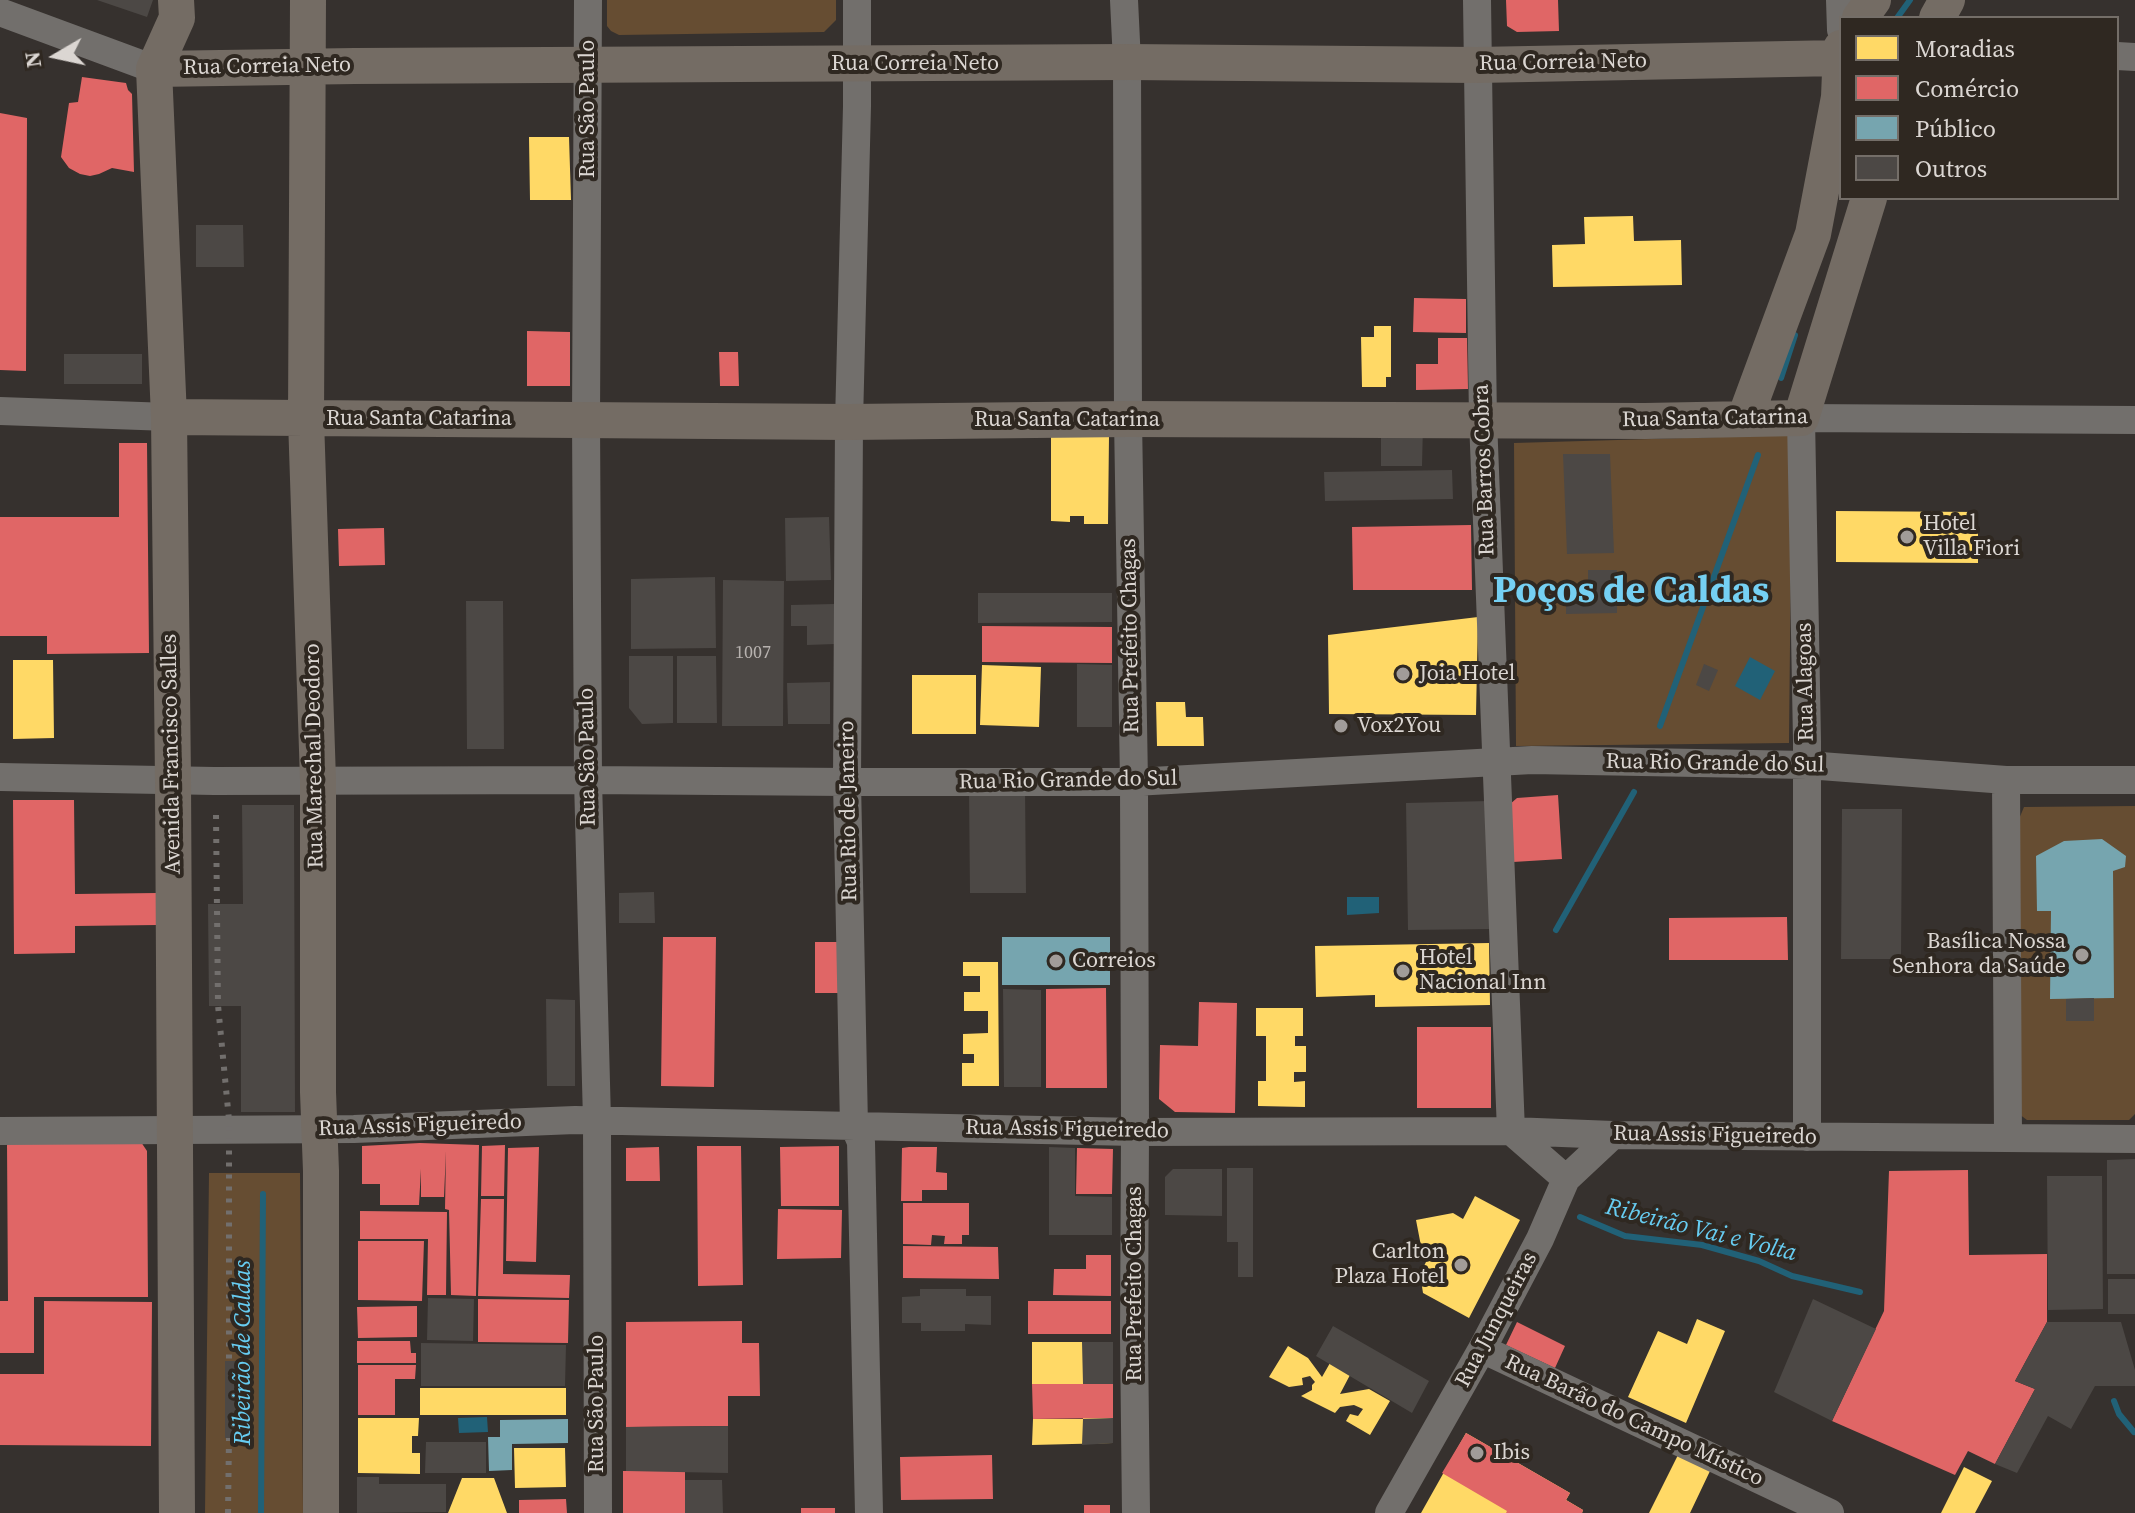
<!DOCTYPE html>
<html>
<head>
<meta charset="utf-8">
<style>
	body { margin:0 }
	#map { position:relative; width:2135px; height:1513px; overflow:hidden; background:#36312e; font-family:"Source Serif 4",serif }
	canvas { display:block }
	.legend { position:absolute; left:1839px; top:16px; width:280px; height:184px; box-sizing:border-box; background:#2f2821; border:2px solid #746e68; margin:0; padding:10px 14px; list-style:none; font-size:24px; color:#dbd6d2 }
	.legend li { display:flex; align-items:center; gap:16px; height:40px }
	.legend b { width:40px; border:2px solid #746e68 }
	.north { position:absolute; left:16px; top:16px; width:80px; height:80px; -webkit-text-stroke:6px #2f2821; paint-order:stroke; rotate:261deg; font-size:22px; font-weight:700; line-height:32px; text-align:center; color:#dbd6d2 }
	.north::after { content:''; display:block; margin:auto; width:28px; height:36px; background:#dbd6d2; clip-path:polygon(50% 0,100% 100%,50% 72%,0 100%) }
</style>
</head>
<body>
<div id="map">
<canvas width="2135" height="1513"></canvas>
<ul class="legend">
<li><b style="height:22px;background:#ffd966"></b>Moradias</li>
<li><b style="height:22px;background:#e06666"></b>Comércio</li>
<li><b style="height:22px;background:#76a5af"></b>Público</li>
<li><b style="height:22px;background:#4c4845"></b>Outros</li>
</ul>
<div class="north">N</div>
</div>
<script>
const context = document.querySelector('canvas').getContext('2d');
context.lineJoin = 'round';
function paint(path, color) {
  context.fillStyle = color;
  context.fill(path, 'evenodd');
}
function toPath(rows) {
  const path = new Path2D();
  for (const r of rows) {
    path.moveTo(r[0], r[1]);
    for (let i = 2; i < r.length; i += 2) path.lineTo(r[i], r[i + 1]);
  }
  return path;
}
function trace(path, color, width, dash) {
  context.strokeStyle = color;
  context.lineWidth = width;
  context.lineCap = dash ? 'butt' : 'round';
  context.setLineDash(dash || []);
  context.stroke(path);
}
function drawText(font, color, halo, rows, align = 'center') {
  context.font = font + ' "Source Serif 4",serif';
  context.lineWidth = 8;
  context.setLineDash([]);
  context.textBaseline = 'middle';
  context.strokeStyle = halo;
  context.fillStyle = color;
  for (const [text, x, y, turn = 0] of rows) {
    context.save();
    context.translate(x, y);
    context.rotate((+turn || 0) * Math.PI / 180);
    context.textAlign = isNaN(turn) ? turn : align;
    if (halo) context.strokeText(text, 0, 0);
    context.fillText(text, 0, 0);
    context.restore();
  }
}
paint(toPath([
	[607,0,836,0,836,20,824,32,619,35,611,31,607,26],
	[1789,435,1792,450,1789,743,1516,746,1514,443],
	[2135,806,2135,1114,2129,1120,2027,1120,2019,1114,2019,819,2024,807],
	[209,1173,300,1173,303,1513,205,1513]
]), '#664d32');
paint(toPath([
	[1750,657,1775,671,1760,700,1735,686],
	[1347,897,1379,897,1379,913,1347,915],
	[487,1417,488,1432,459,1433,458,1418]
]), '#216177');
paint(toPath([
	[529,137,569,137,571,200,530,200],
	[1633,216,1634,241,1681,240,1682,285,1553,287,1552,245,1585,244,1584,217],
	[1374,326,1391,326,1391,377,1386,377,1386,387,1362,387,1361,337,1374,337],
	[1051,434,1109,436,1108,524,1084,524,1084,516,1070,516,1070,522,1051,521],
	[1836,511,1978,512,1978,563,1836,562],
	[1478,617,1476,715,1329,714,1328,635],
	[13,660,53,660,54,738,13,739],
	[982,665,1041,667,1039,727,980,725],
	[912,675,976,675,976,734,912,734],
	[1156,702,1185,702,1186,717,1203,717,1204,746,1157,746],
	[1489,943,1490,1005,1375,1007,1375,995,1316,997,1315,946],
	[963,962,998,962,999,1086,962,1086,962,1063,974,1063,974,1054,963,1054,963,1034,988,1033,988,1011,964,1011,964,992,980,992,980,976,963,976],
	[1256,1008,1303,1008,1303,1036,1295,1036,1295,1046,1306,1046,1306,1072,1294,1072,1294,1082,1305,1081,1305,1107,1258,1106,1258,1081,1266,1081,1266,1036,1256,1036],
	[1475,1196,1520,1220,1469,1318,1423,1293,1420,1274,1429,1256,1421,1246,1416,1220,1453,1213,1463,1219],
	[1697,1319,1725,1331,1686,1423,1628,1397,1658,1331,1687,1344],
	[1032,1342,1113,1342,1113,1443,1032,1445,1033,1419,1083,1419,1083,1384,1032,1384],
	[1288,1346,1308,1358,1322,1377,1330,1363,1350,1375,1340,1394,1369,1389,1390,1401,1370,1435,1346,1421,1350,1414,1358,1416,1363,1409,1354,1405,1340,1407,1335,1413,1301,1396,1312,1390,1312,1385,1315,1382,1310,1376,1302,1378,1303,1385,1289,1387,1269,1377],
	[420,1388,566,1388,566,1415,420,1415],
	[358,1418,419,1418,418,1436,412,1436,412,1453,420,1453,420,1474,358,1473],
	[1466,1433,1570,1493,1566,1500,1583,1510,1582,1513,1421,1513],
	[514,1448,565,1448,566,1487,515,1488],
	[1678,1455,1710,1471,1690,1513,1649,1513],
	[1964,1467,1992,1481,1975,1513,1941,1513],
	[462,1478,494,1478,507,1513,448,1513]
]), '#ffd966');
paint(toPath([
	[1506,0,1558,0,1559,31,1517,32,1507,26],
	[82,77,126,83,128,90,132,94,134,172,112,168,99,174,90,176,80,174,69,168,61,157,69,103,78,102],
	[0,113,27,118,26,371,0,370],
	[1414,298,1466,299,1466,333,1413,332],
	[527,331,570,332,570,386,527,386],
	[1438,338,1467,338,1468,389,1416,390,1416,364,1438,364],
	[719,352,738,352,739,386,720,386],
	[119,443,147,443,149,653,47,654,47,636,0,636,0,517,119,517],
	[1471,525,1472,590,1353,590,1352,527],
	[384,528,385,565,339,566,338,529],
	[982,626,1112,627,1112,663,982,662],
	[1558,795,1562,859,1513,862,1509,805,1517,798],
	[13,800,74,800,75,894,157,893,157,925,75,926,75,953,14,954],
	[1787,917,1788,960,1669,960,1669,918],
	[663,937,716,937,714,1087,661,1086],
	[815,942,842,942,842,993,815,993],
	[1106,988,1107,1088,1046,1088,1046,989],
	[1199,1002,1237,1003,1235,1113,1175,1112,1159,1099,1160,1045,1198,1046],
	[1417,1027,1491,1027,1491,1108,1417,1108],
	[141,1142,147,1151,148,1297,34,1297,34,1353,0,1353,0,1301,8,1301,7,1143],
	[420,1143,479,1145,476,1296,451,1295,449,1210,445,1209,446,1151,444,1197,421,1197,421,1169,419,1205,380,1205,380,1184,362,1184,362,1146],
	[505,1145,504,1196,481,1196,482,1146],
	[697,1146,741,1146,743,1285,698,1286],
	[839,1146,839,1206,781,1206,780,1147],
	[539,1147,536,1262,506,1261,508,1148],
	[659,1147,660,1181,626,1181,626,1148],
	[909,1147,937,1147,936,1172,947,1173,947,1190,922,1190,922,1201,901,1201,902,1148],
	[1077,1148,1113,1149,1112,1194,1076,1194],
	[1968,1170,1969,1255,2047,1254,2047,1322,2015,1381,2035,1389,1995,1464,1968,1451,1955,1475,1832,1421,1884,1311,1889,1171],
	[481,1199,504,1199,503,1274,570,1275,569,1298,478,1296],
	[903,1203,969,1203,969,1235,962,1235,962,1244,944,1244,945,1236,932,1235,931,1245,903,1244],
	[778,1209,842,1210,841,1258,777,1259],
	[360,1211,447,1212,446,1295,427,1295,428,1239,360,1239],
	[358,1241,424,1241,422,1301,358,1300],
	[903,1246,998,1247,999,1279,903,1278],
	[1086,1255,1111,1255,1111,1296,1053,1295,1054,1269,1086,1269],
	[478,1299,569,1300,568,1343,478,1342],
	[44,1301,152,1302,151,1446,0,1445,0,1374,44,1374],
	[1028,1301,1111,1301,1111,1334,1028,1334],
	[417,1306,417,1337,358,1338,357,1307],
	[742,1321,742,1343,759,1343,760,1396,728,1396,728,1426,626,1427,626,1322],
	[1517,1322,1565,1346,1555,1368,1506,1345],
	[357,1341,410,1341,411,1353,416,1353,416,1363,357,1363],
	[358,1365,416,1365,415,1379,395,1379,395,1415,358,1415],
	[1032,1384,1113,1384,1113,1418,1033,1419],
	[1466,1433,1570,1493,1566,1500,1583,1510,1582,1513,1506,1513,1507,1511,1442,1473],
	[992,1455,993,1499,901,1500,900,1457],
	[623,1471,685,1471,685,1513,623,1513],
	[566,1499,567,1513,519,1513,519,1500],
	[1084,1505,1110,1505,1110,1513,1084,1513],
	[801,1508,835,1508,835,1513,801,1513]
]), '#e06666');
paint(toPath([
	[2102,839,2126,856,2125,867,2113,871,2114,998,2050,999,2051,911,2037,911,2036,856,2064,841],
	[1002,937,1110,937,1110,985,1002,985],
	[568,1419,568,1443,512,1444,512,1470,489,1471,488,1437,500,1437,500,1420]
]), '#76a5af');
trace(toPath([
	[1897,18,1910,0],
	[1781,378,1795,335],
	[1660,726,1758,455],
	[1556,930,1634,792],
	[1580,1217,1625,1236,1702,1245,1759,1261,1792,1276,1860,1292],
	[2114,1401,2119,1414,2134,1432],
	[261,1513,263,1194]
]), '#216177', 6);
paint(toPath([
	[97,0,153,0,147,17],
	[196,225,243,225,244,267,196,267],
	[64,354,142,354,142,384,64,384],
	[1381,425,1423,425,1422,466,1381,466],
	[1563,454,1610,454,1614,553,1567,554],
	[1452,470,1453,499,1325,501,1324,472],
	[829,517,831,580,786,581,785,518],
	[1588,570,1617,570,1617,613,1566,614,1566,594,1588,593],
	[715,577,716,648,631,649,631,579],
	[723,580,784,581,783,726,722,726],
	[978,593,1112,593,1112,622,978,623],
	[466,601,503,601,504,749,467,749],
	[834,604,835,644,807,645,807,626,791,626,791,605],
	[629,656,673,656,673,723,642,724,629,708],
	[677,656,716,656,717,723,677,723],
	[1077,664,1112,665,1112,727,1077,727],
	[1704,664,1718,670,1709,691,1696,685],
	[830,682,830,724,788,724,787,683],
	[969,787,1025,787,1026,893,970,893],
	[1489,801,1491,929,1408,930,1406,803],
	[242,805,294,805,295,1112,241,1112,241,1006,209,1006,208,904,243,904],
	[1842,809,1902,809,1901,959,1841,959],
	[654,892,655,923,619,923,619,893],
	[1003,989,1041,990,1041,1087,1004,1087],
	[2094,998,2094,1021,2066,1021,2066,999],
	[546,999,575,1000,575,1086,547,1086],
	[1049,1147,1075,1148,1075,1196,1112,1197,1112,1235,1049,1235],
	[2135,1159,2135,1274,2107,1274,2107,1160],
	[1227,1168,1253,1168,1253,1277,1238,1277,1238,1242,1227,1242],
	[1173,1169,1222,1169,1222,1216,1165,1215,1165,1177],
	[2047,1176,2102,1176,2103,1309,2048,1310],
	[2108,1279,2135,1279,2135,1314,2108,1314],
	[920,1289,966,1289,966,1296,991,1296,991,1325,965,1324,965,1331,921,1331,921,1323,902,1323,902,1297,920,1296],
	[428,1298,474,1299,473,1341,427,1340],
	[1813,1299,1876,1329,1832,1421,1774,1392],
	[2047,1322,2121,1322,2135,1370,2135,1386,2095,1386,2071,1429,2048,1416,2017,1473,1995,1464,2035,1389,2015,1381],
	[1333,1326,1429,1381,1412,1413,1316,1356],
	[1082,1342,1113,1342,1113,1384,1083,1384],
	[421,1343,566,1345,565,1386,421,1386],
	[225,1361,246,1361,246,1438,225,1438],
	[1113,1418,1113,1443,1082,1445,1083,1419],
	[728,1426,728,1473,626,1471,626,1427],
	[426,1442,486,1442,486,1473,425,1473],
	[357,1477,379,1477,379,1484,446,1484,446,1512,357,1513],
	[685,1480,722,1480,723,1513,685,1513]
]), '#4c4845');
trace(toPath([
	[588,0,586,419,588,780,597,1120,598,1513],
	[857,0,857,106,849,422,847,782,854,1126,861,1142,869,1513],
	[1124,0,1127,62,1128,419,1134,782,1135,1132,1134,1337,1136,1513],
	[1477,0,1483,420,1511,1131],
	[1840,0,1841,30],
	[0,12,154,69],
	[2117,56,2135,57],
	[0,411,169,417],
	[0,777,214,781,588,780,847,782,1134,782,1532,760,1807,765,2006,780,2135,780],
	[2006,780,2008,1137],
	[0,1131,354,1129,575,1120,1135,1132,1511,1131,1613,1135,2135,1139],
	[1511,1131,1566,1179],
	[1807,1137,1807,741,1801,418,2135,420],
	[1482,1349,1830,1513],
	[1389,1513,1482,1349,1540,1239,1566,1179,1613,1135]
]), '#726f6c', 28);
trace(toPath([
	[176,0,177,18,154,69,169,417,173,781,177,1513],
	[308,0,306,419,318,780,318,1092,321,1171,321,1513],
	[1860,18,1873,0],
	[1937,18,1947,0],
	[154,69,355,66,1127,62,1477,65,1840,58],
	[169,417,849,422,1128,419,1645,421,1801,418,1869,198],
	[1745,418,1813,234,1839,97,1841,48]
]), '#746c64', 36);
trace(toPath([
	[216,815,218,1005,229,1120,229,1361],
	[228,1513,229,1438]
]), '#726f6d', 6, [4, 8]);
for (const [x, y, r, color] of [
	[1907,537,8,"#a19c99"],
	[1403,674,8,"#a19c99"],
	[1341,726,8,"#a19c99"],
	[2082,955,8,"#a19c99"],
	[1056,961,8,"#a19c99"],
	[1403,971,8,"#a19c99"],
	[1461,1265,8,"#a19c99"],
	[1477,1453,8,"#a19c99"]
]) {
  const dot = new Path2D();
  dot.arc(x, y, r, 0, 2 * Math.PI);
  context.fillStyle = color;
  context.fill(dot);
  trace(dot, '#2f2821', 3);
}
drawText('18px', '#b7b2af', null, [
	["1007",753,653]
]);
drawText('22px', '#dbd6d2', '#2f2821', [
	["Rua Correia Neto",1563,63,-1],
	["Rua Correia Neto",915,64],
	["Rua Correia Neto",267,67,-1],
	["Rua São Paulo",588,109,-90],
	["Rua Santa Catarina",419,419],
	["Rua Santa Catarina",1715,419,-1],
	["Rua Santa Catarina",1067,420],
	["Rua Barros Cobra",1485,470,-92],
	["Rua Prefeito Chagas",1131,636,-91],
	["Rua Alagoas",1806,682,-91],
	["Avenida Francisco Salles",172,754,-91],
	["Rua Marechal Deodoro",315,756,-91],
	["Rua São Paulo",588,757,-91],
	["Rua Rio Grande do Sul",1715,764,1],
	["Rua Rio Grande do Sul",1068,781,-1],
	["Rua Rio de Janeiro",849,811,-91],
	["Rua Assis Figueiredo",420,1126,-2],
	["Rua Assis Figueiredo",1067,1130,1],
	["Rua Assis Figueiredo",1715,1136,1],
	["Rua Prefeito Chagas",1135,1284,-90],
	["Rua Junqueiras",1497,1320,-62],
	["Rua São Paulo",597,1404,-90],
	["Rua Barão do Campo Místico",1634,1421,25]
]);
drawText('22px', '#dbd6d2', '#2f2821', [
	["Hotel",1923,524],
	["Villa Fiori",1923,549],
	["Joia Hotel",1419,674],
	["Vox2You",1357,726],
	["Basílica Nossa",2066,942,"right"],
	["Senhora da Saúde",2066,967,"right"],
	["Hotel",1419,958],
	["Nacional Inn",1419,983],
	["Correios",1072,961],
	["Carlton",1445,1252,"right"],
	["Plaza Hotel",1445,1277,"right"],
	["Ibis",1493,1453]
], 'left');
drawText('italic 24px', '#67cdf2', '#2f2821', [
	["Ribeirão Vai e Volta",1701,1231,14],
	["Ribeirão de Caldas",244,1353,-90]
]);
drawText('bold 38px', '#75d0f3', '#2f2821', [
	["Poços de Caldas",1631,592]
]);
</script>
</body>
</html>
